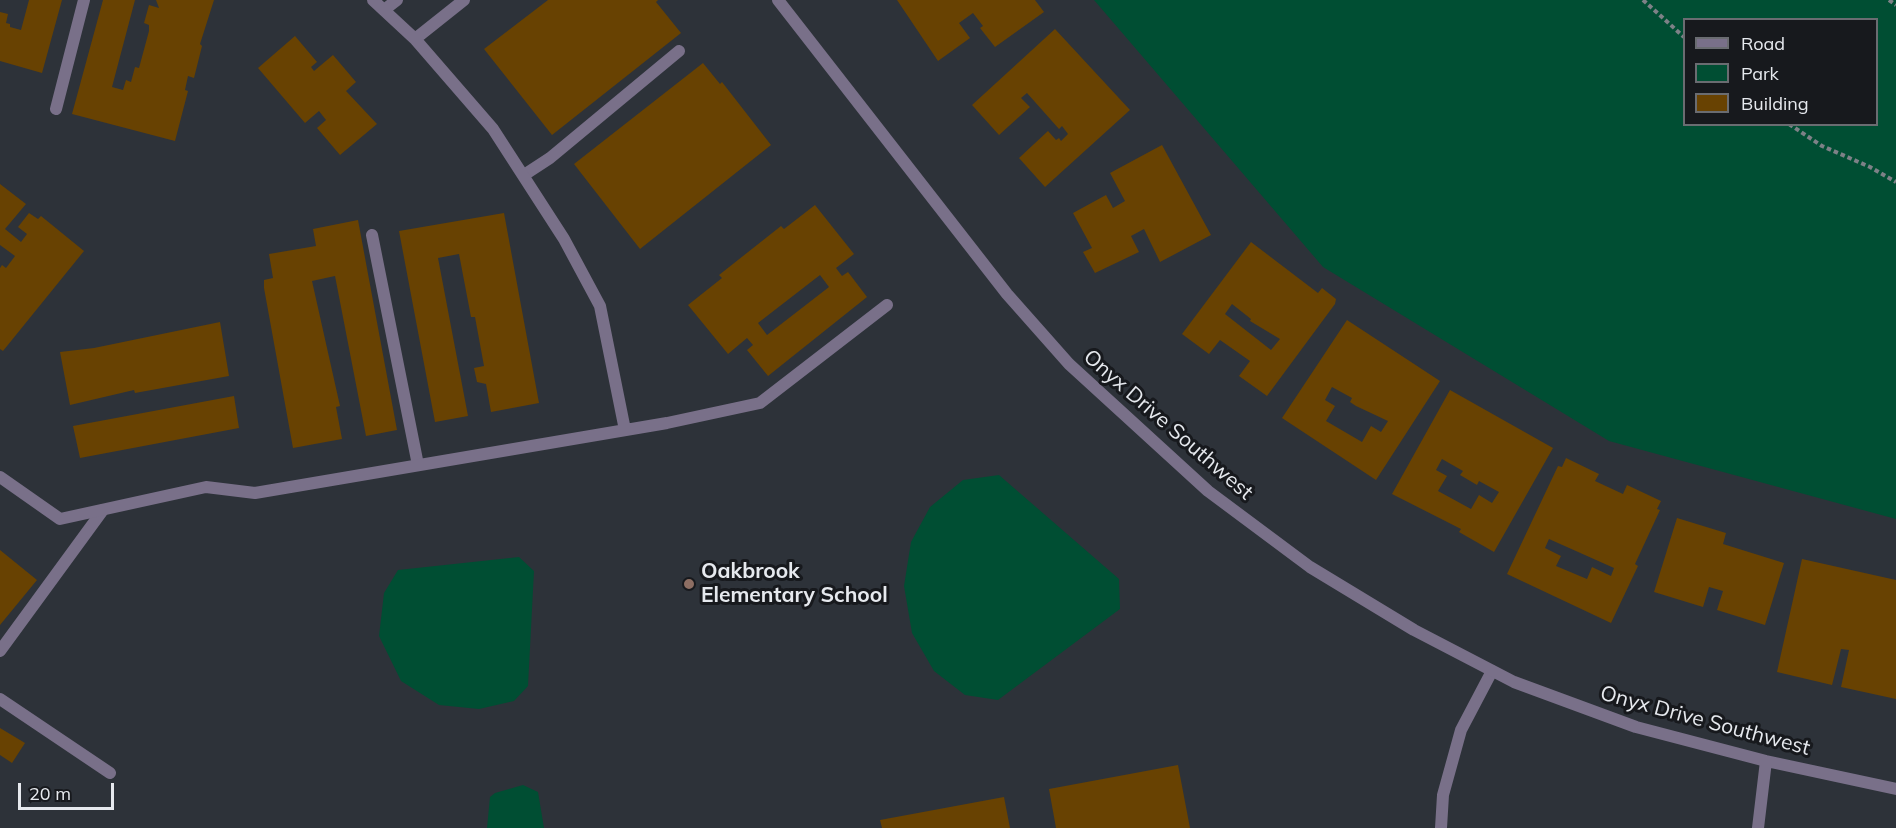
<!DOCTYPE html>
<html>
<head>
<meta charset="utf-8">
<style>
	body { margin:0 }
	#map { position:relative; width:1896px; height:828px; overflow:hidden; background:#2d3239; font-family:Mulish,sans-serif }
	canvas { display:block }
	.legend { position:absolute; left:1683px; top:18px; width:195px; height:108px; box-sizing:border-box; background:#17191d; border:2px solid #6a6c71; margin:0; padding:8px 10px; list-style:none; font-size:18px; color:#e6e9ee }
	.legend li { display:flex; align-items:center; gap:12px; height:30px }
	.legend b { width:30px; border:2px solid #6a6c71 }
	.scale { position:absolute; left:18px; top:783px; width:96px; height:27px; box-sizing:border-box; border:3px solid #e6e9ee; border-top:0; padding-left:8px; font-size:18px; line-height:21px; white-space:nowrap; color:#e6e9ee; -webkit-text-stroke:4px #17191d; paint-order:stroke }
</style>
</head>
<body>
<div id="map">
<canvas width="1896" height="828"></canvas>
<ul class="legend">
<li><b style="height:8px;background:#797089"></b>Road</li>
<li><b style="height:16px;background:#004e33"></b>Park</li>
<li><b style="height:16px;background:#684202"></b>Building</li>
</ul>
<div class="scale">20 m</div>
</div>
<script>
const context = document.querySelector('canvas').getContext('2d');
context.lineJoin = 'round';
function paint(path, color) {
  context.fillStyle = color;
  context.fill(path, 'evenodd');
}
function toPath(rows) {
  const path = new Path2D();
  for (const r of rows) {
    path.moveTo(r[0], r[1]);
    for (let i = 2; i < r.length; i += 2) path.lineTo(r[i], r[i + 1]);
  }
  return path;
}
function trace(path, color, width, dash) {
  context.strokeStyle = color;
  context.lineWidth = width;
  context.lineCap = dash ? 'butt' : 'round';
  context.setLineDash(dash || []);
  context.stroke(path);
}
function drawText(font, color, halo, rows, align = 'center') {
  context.font = font + ' Mulish,sans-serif';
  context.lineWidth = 6;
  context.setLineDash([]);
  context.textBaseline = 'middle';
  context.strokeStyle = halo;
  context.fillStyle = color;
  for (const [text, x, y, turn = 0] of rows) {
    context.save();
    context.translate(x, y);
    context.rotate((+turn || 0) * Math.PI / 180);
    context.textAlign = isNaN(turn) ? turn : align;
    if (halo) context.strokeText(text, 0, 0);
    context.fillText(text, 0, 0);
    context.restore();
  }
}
paint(toPath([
	[1094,0,1896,0,1896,519,1609,441,1323,267],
	[1684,20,1876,20,1876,124,1684,124],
	[999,475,1119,579,1120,609,998,700,965,695,934,671,912,633,904,586,911,542,930,507,963,480],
	[519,557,534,571,528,686,514,701,479,709,439,705,401,681,379,636,384,593,398,570],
	[523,785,538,792,544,828,487,828,490,797,495,793]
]), '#004e33');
paint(toPath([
	[29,0,62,0,42,73,0,61,0,12,8,14,6,23,10,24,10,27,21,30],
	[103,0,135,0,112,87,123,90,126,80,131,82,135,67,139,68,149,31,149,25,144,23,149,5,159,8,156,0,214,0,200,44,202,46,194,78,188,76,185,90,188,91,175,141,72,114],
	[548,0,658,0,656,2,681,33,552,135,484,49],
	[897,0,1035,0,1044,12,995,47,980,28,983,26,973,13,959,23,970,38,938,61],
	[1055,29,1130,110,1045,187,1019,158,1048,131,1056,140,1059,138,1061,141,1068,134,1062,126,1059,129,1027,93,1021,98,1030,107,999,135,972,105],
	[295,36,317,62,311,67,314,71,333,55,356,82,346,91,377,124,340,155,317,128,326,120,319,111,305,123,258,68],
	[703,63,720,84,722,82,771,145,640,249,574,164],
	[1162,145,1211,235,1160,262,1144,229,1131,236,1139,252,1095,273,1083,252,1092,248,1073,213,1106,195,1113,208,1125,201,1110,173],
	[0,184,26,204,5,229,21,242,27,234,18,227,29,213,38,219,41,216,84,251,3,351,0,349,0,268,2,265,6,268,15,256,0,245],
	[815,205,854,254,836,268,842,276,848,272,867,297,768,376,747,350,753,345,747,338,728,354,688,305,722,278,719,275,781,226,784,229],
	[820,275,829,287,767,335,758,323],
	[504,213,539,403,491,412,486,384,477,382,474,368,484,366,475,317,471,317,459,254,438,258,468,416,435,422,399,231],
	[358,220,397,430,366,436,335,276,312,281,340,406,336,407,342,439,293,448,264,288,264,280,273,278,269,254,316,246,313,229],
	[1251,242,1318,293,1322,288,1336,299,1335,304,1267,396,1239,376,1250,361,1220,340,1209,354,1182,334],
	[1232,304,1251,319,1250,321,1280,339,1271,350,1225,314],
	[1347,320,1440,381,1376,480,1282,418],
	[1332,387,1352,398,1350,402,1356,406,1388,421,1381,432,1371,426,1362,442,1326,421,1335,406,1325,400],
	[220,322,229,376,135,393,134,390,70,405,60,352,94,348],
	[1450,390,1553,448,1494,552,1459,532,1461,529,1392,494],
	[1442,459,1463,471,1460,475,1477,485,1479,481,1499,492,1492,503,1479,495,1471,509,1438,491,1447,476,1436,470],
	[234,396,239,428,80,458,73,426],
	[1566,458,1599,474,1595,481,1623,494,1627,485,1661,501,1657,509,1660,510,1635,564,1638,566,1611,623,1507,574,1558,466,1562,467],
	[1549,539,1614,568,1611,576,1592,567,1587,579,1556,566,1561,556,1545,548],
	[1677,518,1726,533,1723,544,1784,563,1765,625,1717,610,1723,591,1709,587,1703,607,1654,592],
	[0,550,37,580,0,625],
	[1802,559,1896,580,1896,699,1841,687,1849,650,1841,649,1832,685,1777,672],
	[0,728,25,743,12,763,0,755],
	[1178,765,1190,828,1056,828,1049,789],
	[1004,797,1010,828,882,828,880,820]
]), '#684202');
trace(toPath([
	[1643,0,1684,37],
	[1889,0,1896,5],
	[1789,124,1822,146,1870,167,1896,182]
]), '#7d8187', 4, [4.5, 3]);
trace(toPath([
	[56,109,84,0],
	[524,175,550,158,679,51],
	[372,235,418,465],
	[0,651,103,510],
	[0,699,110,773],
	[1441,828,1443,795,1461,730,1492,671]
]), '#797089', 12);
trace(toPath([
	[373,0,415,39,493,129,564,239,600,306,625,430],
	[384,10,397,0],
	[415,39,464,0],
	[0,477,60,519,206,487,255,493,667,423,760,403,887,305]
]), '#797089', 12);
trace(toPath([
	[778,0,1007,294,1069,364,1208,491,1310,567,1414,630,1514,682,1636,727,1766,761,1896,789],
	[1758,828,1766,761]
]), '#797089', 12);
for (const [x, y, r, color] of [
	[689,584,6,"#8d6e63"]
]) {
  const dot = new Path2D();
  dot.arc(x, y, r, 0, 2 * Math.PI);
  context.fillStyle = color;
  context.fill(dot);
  trace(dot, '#17191d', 2);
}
drawText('21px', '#e6e9ee', '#17191d', [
	["Onyx Drive Southwest",1168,425,41],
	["Onyx Drive Southwest",1705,721,15]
]);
drawText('bold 21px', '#e6e9ee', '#17191d', [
	["Oakbrook",701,572],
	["Elementary School",701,596]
], 'left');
</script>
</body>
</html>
